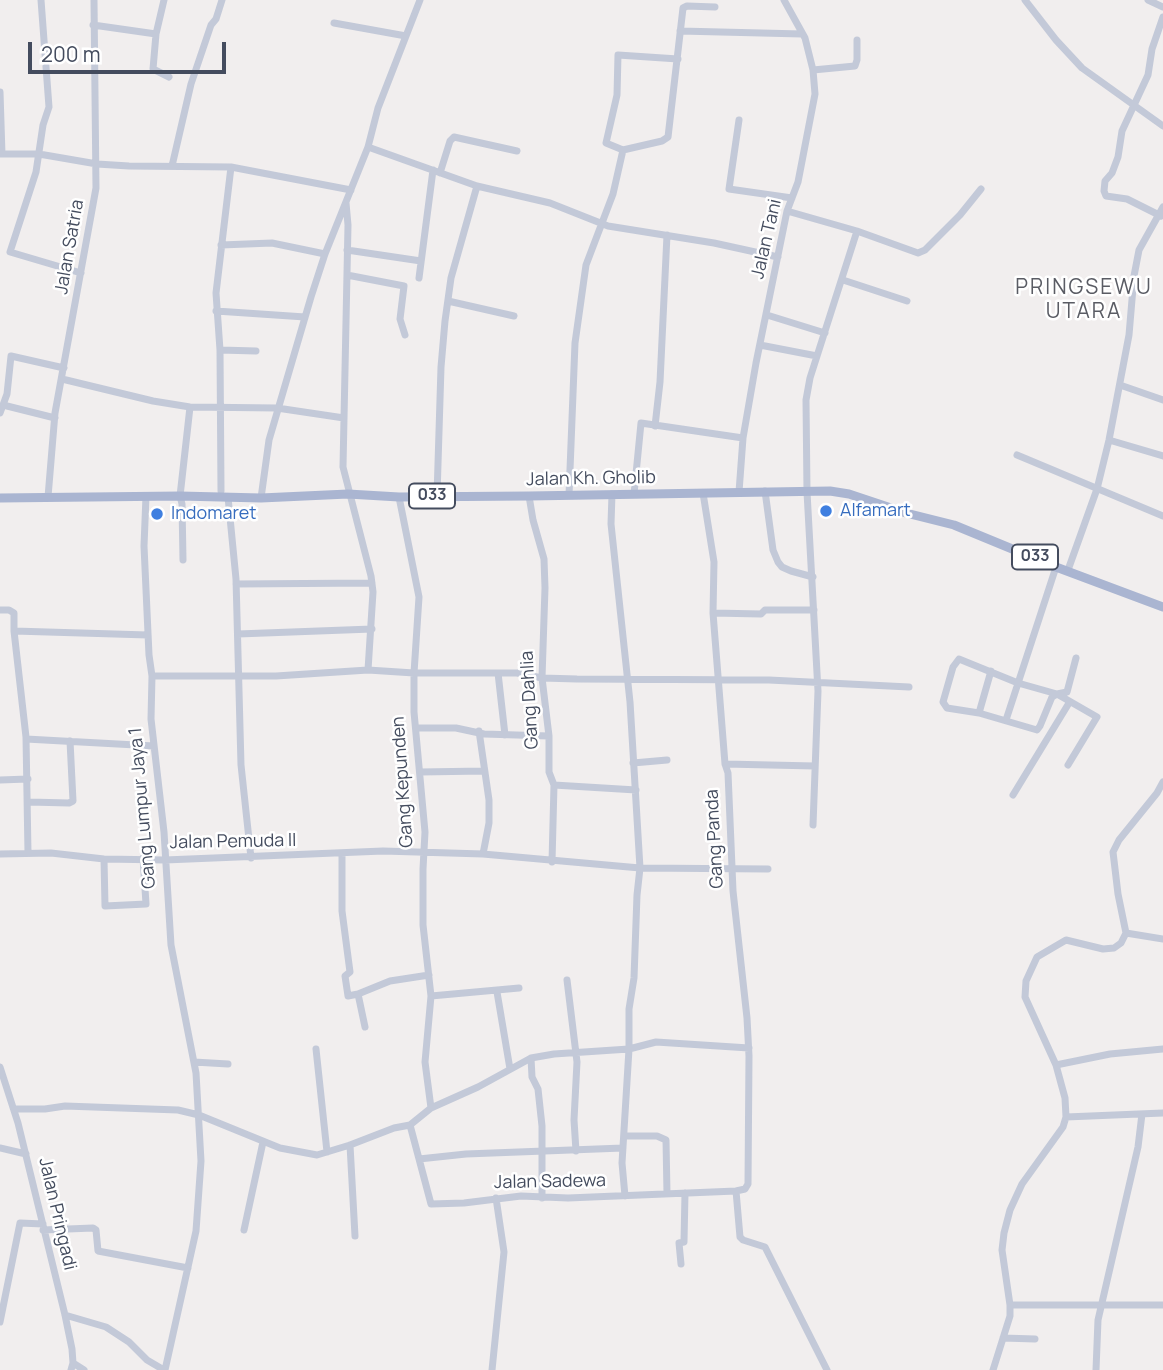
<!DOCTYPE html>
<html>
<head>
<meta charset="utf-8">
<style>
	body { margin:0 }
	#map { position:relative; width:1163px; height:1370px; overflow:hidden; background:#f1eeee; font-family:Manrope,sans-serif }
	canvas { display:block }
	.scale { position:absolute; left:28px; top:42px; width:198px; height:32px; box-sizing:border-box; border:4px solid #444c5e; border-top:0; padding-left:9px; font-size:21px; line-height:24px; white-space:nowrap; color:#444c5e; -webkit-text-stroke:5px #fff; paint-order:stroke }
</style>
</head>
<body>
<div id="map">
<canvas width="1163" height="1370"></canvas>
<div class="scale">200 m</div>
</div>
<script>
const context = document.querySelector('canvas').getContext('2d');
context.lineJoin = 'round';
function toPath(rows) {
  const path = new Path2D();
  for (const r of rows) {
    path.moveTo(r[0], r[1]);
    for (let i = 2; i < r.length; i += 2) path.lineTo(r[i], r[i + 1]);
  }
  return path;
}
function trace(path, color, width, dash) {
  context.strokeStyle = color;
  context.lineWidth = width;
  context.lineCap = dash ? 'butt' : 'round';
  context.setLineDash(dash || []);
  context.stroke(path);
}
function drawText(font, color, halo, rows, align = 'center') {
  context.font = font + ' Manrope,sans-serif';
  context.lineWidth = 5;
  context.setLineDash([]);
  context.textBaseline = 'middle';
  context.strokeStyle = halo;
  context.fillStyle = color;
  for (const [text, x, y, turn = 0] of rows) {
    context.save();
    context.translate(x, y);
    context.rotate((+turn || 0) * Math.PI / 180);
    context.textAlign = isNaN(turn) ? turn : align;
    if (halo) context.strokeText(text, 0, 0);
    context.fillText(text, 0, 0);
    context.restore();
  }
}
trace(toPath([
	[41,0,49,107,43,125,36,172,10,252,81,273],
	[164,0,156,34,153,69,169,77],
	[1025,0,1056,40,1082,68,1163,126],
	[1148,0,1163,7],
	[334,23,406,36],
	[93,25,156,34],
	[680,31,802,34],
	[813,70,855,66,857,60,857,40],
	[0,92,2,154],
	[739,120,729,189,792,198],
	[368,147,477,186,550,203,608,226,714,243,778,257],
	[623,150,606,143,617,95,618,55,678,59],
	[0,154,39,154,97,164,129,166,231,167,351,190],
	[172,166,191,84,211,25,216,19,222,0],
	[440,173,450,141,454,137,517,151],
	[346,203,348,225,343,467,371,576,373,592,368,670],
	[787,211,857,231,918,253,925,250,960,215,981,189],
	[1161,216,1127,199,1106,196,1104,191,1105,181,1112,173,1118,157,1122,131,1148,75,1152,49,1163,17],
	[221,245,272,243,325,254],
	[347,250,421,261],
	[347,275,404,286,400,319,405,335],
	[419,278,433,170],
	[843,280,907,301],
	[448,301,514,316],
	[216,311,305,317],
	[767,315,825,333],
	[760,345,817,356],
	[220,350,256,351],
	[62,379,153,401,190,407,277,408,344,418],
	[1120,385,1163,400],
	[7,406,55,418],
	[0,413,7,394,11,356,64,368],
	[655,426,660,382,667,235],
	[1109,440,1163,456],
	[1017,455,1163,516],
	[221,491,220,350,216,293,231,167],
	[765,491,773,550,778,562,782,567,791,571,813,577],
	[739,492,743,438,756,363,787,211,798,182,815,94,813,70,805,38,784,0],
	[612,494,611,524,630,702,640,868,637,895,634,978,629,1009,629,1049,622,1163,625,1196],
	[634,494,641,423,743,438],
	[569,495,575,343,586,265,613,194,623,150,662,141,668,137,683,8,687,6,715,7],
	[146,496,144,546,149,655,152,676,151,719,164,832,171,945,196,1073,201,1161,196,1231,165,1370],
	[437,496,441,367,445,321,451,278,477,186],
	[529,496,533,520,544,559,545,588,542,678,549,736,549,772,554,785,552,862],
	[48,497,55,413,96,188,94,0],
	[228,497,236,579,241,765,251,858],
	[399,497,419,597,414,673,414,712,425,832,423,869,423,925,431,996,425,1062,431,1108],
	[261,498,269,440,311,297,325,254,368,147,378,108,420,0],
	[183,560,182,504,180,496,190,407],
	[1068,570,1097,489,1109,440,1129,335,1134,276,1139,250,1163,207],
	[236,584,372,583],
	[0,610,9,610,14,613,14,631,26,737,28,853],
	[713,613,761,614,765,610,814,610],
	[14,631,148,635],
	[238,634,372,629],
	[498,673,505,735],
	[152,676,276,676,368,670,414,673,517,673,542,678,577,679,769,680,909,687],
	[979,713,991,671],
	[1006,720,1056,567],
	[416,728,456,728,484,734,549,736],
	[479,731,489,800,489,823,483,854],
	[26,739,154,746],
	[633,763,667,760],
	[725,764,815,766],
	[1068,765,1097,717,1057,694,1018,683,959,659,953,667,943,702,947,708,979,713,1037,730,1040,726,1052,697,1057,694,1067,692,1076,658],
	[420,772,484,771],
	[0,780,28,779],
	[554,785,636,790],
	[1013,795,1069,703],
	[29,802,69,803,73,801,70,741],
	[813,825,818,691,807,492,806,400,810,378,857,231],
	[0,854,51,853,104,859,165,860,383,851,483,854,640,868,768,869],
	[342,855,342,911,350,972,345,976,348,996,358,994,390,981,429,975],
	[104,859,105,906,146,904,143,858],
	[1126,933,1163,939],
	[567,980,577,1062,574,1120,576,1151],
	[497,992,510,1069],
	[358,994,365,1027],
	[431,996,519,988],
	[316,1049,327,1152],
	[531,1058,532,1077,538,1089,542,1126,542,1198],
	[194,1062,228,1064],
	[1056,1065,1110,1054,1163,1049],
	[0,1067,18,1123,65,1315,72,1349,73,1363,71,1370],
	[14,1109,45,1109,65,1106,178,1110,199,1115,280,1148,317,1155,350,1145,394,1128,410,1125,431,1108,478,1087,531,1058,554,1054,629,1049,656,1042,749,1048],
	[1066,1117,1163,1113],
	[410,1125,431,1204,464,1203,521,1196,568,1198,736,1191,745,1189,748,1184,749,1056,747,1018,733,891,728,773,725,764,713,613,714,562,703,493],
	[624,1136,657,1136,666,1140,667,1194],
	[350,1145,355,1236],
	[0,1148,26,1154],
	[419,1159,466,1154,623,1148],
	[736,1191,740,1237,743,1240,765,1247,827,1370],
	[43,1230,93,1228,96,1230,98,1251,188,1268],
	[244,1230,263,1142],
	[681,1264,679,1243,684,1242,685,1193],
	[1010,1305,1163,1305],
	[65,1315,106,1327,129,1342,147,1360,164,1370],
	[0,1322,20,1223,43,1224],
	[1003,1338,1035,1339],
	[73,1363,84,1370],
	[492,1370,504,1252,496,1198],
	[993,1370,1010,1316,1010,1305,1002,1250,1004,1233,1010,1210,1022,1184,1063,1127,1066,1117,1065,1098,1056,1065,1025,997,1026,981,1037,957,1066,940,1103,949,1114,948,1121,943,1126,933,1118,894,1113,852,1119,840,1157,793,1163,782],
	[1096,1370,1098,1320,1138,1147,1142,1114]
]), '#c3c9d8', 7);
trace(toPath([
	[0,498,180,496,261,498,348,494,399,497,529,496,830,491,849,494,906,513,954,525,1056,567,1163,607]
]), '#aab5d1', 9);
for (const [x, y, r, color] of [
	[826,511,7,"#3f7fe0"],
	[157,514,7,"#3f7fe0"]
]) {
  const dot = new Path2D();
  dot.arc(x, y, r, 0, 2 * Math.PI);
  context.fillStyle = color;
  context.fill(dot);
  trace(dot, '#fff', 2.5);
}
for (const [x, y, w] of [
	[432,496,46],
	[1035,557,46]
]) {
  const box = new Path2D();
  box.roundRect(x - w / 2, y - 12.5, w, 25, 5);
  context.fillStyle = '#fff';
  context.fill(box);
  trace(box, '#444c5e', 2);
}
drawText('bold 16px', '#444c5e', null, [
	["033",432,496],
	["033",1035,557]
]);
drawText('18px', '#444c5e', '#fff', [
	["Jalan Tani",767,239,-77],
	["Jalan Satria",70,247,-80],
	["Jalan Kh. Gholib",591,479,-1],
	["Gang Dahlia",530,700,-93],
	["Gang Kepunden",403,782,-94],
	["Gang Lumpur Jaya 1",143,808,-95],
	["Gang Panda",715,839,-93],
	["Jalan Pemuda II",233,842,-1],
	["Jalan Sadewa",550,1182,-1],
	["Jalan Pringadi",57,1214,77]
]);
drawText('18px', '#366cbe', '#fff', [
	["Alfamart",840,511],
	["Indomaret",171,514]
], 'left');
context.letterSpacing = '2px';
drawText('21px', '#5a5c64', '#fff', [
	["PRINGSEWU",1084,288],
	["UTARA",1084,312]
]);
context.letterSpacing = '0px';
</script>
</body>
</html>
